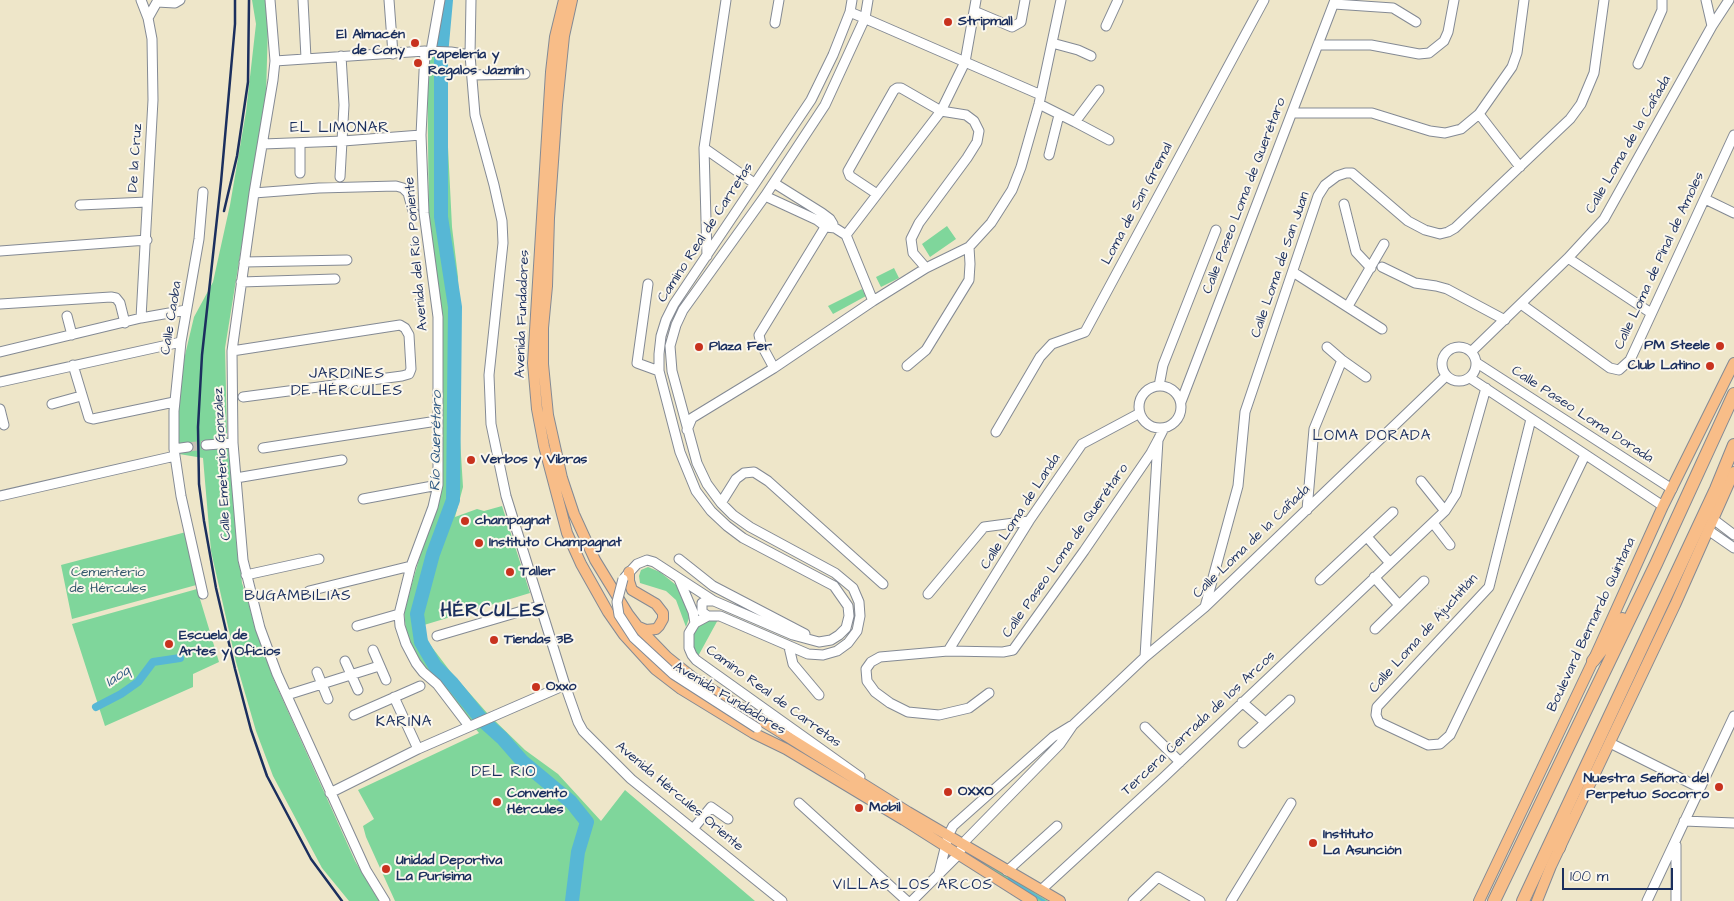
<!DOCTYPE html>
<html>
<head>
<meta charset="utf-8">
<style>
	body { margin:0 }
	#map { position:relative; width:1734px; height:901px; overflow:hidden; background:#eee6c9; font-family:"Architects Daughter",sans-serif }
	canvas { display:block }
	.scale { position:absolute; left:1562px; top:868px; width:111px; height:22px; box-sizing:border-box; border:2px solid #1b2f5e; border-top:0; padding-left:6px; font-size:15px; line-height:18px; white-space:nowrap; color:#1b2f5e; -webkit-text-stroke:4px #fbf7ec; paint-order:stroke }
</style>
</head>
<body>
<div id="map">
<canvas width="1734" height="901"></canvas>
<div class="scale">100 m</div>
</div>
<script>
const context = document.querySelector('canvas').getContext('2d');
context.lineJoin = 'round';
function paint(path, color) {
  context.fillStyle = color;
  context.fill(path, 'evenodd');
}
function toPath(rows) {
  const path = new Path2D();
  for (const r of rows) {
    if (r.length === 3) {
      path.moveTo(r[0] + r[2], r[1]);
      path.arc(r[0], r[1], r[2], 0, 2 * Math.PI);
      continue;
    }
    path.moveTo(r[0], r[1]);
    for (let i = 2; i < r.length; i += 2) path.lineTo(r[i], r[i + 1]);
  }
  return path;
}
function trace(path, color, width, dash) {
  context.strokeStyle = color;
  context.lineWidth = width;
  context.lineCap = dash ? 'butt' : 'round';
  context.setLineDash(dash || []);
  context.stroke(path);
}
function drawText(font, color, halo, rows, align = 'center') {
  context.font = font + ' "Architects Daughter",sans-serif';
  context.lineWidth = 4;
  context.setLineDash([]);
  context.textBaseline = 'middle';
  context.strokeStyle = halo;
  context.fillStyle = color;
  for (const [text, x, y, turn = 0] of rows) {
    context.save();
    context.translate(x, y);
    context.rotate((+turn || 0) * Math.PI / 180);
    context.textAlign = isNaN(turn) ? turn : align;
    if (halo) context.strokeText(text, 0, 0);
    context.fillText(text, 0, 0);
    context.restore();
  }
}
paint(toPath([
	[252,0,265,0,268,25,266,95,225,348,227,433,242,583,273,678,355,861,379,901,349,901,322,868,273,776,256,731,236,662,211,551,203,458,179,454,176,393,194,317,213,282,230,205,246,112,256,24],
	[437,0,452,0,445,87,452,227,458,277,461,372,459,423,463,487,455,517,477,509,484,511,502,506,530,593,424,625,428,642,450,671,488,714,525,750,558,774,601,821,625,790,755,901,395,901,366,837,363,826,374,819,358,790,479,733,422,663,407,641,404,611,422,549,438,506,441,401,442,311,429,223,427,56],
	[947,226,956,239,930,257,922,244],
	[894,268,899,278,881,287,876,277],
	[862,289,866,296,833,314,828,306],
	[186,532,200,584,72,619,61,565],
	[648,567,660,572,676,585,686,606,689,618,686,627,676,600,666,591,640,583,639,576,641,570],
	[197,589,219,662,193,674,193,687,105,726,72,624],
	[720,616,696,660,689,648,695,623],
	[970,852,1048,901,1035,901,969,860]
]), '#7fd69b');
trace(toPath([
	[1009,879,1044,901]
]), '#57b7d5', 2.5);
trace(toPath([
	[96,707,121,694,138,682,153,662,180,658]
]), '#57b7d5', 8);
trace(toPath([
	[446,0,441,55,441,217,455,307,453,500,433,554,417,614,421,642,435,666,452,683,482,720,502,738,523,762,571,802,587,822,578,852,572,901]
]), '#57b7d5', 14);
trace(toPath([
	[188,447,206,445]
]), '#c4c1b4', 9, [9, 4.5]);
const minor = toPath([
	[141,0,148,18,152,39,153,100,141,318],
	[270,0,275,61,273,80,254,193,232,351,233,443,243,560,260,628,277,674,366,870,385,901],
	[303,0,306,58],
	[389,0,393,54],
	[471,0,470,55,475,115,494,185,502,221,503,243,489,375,491,424,506,496,565,685,578,722,583,731,631,779,782,901],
	[1706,0,1712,26],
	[1334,4,1393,8,1416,22],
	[974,11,1012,27,1021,22,1025,0],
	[850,12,1041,95],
	[148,18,157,2,175,3,180,0],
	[775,23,779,0],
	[1106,26,1118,0],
	[1052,43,1078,50,1091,56],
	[1319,45,1371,45,1419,54,1429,53,1444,41,1448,32,1454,0],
	[425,51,421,135,424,213,438,317,438,485,433,507,411,566,399,614,400,626,406,644,416,663,423,672,437,684,469,726],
	[431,51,440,0],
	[275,61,425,51,451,52,470,55],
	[1638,64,1662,10,1662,0],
	[473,75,525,74],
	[1039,104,1075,122,1099,90],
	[1293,113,1372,113,1430,131,1445,133,1461,129,1479,114,1512,67,1517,53,1524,0],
	[1479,114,1520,167],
	[1075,122,1109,140],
	[300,143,300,173],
	[263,144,343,141,421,135],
	[704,148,754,183],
	[1049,155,1059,115],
	[340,177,344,105,341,56],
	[774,183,822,213,830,219,833,224],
	[254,193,319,188,396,186,403,188,408,193,413,211],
	[877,194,850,176,848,171,894,90,897,88,901,88,941,111,966,115,974,121,979,131,977,142,967,158,919,223,911,239,913,253,926,268],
	[765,196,817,220,826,227,835,228,846,235,873,301],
	[1705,199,1734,213],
	[1344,204,1356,252,1371,268],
	[80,205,147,202],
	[846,235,941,111,965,62,976,0],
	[0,251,147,240],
	[707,256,704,148,726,0],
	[1568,258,1651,313],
	[244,262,347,260],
	[1382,267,1415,283,1436,286,1447,289,1505,320],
	[1293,272,1382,329],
	[241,282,335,279],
	[648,284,637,363,659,371],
	[0,304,111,297,116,298,120,303,125,323],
	[1521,304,1610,368,1619,370,1630,360,1734,135],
	[1348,306,1384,244],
	[67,316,72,335],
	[1459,364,17],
	[1327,347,1342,360,1366,377],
	[232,351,400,325,405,328,409,335,411,369,409,374,402,376,243,397],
	[1472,351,1568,258,1604,219,1712,26,1729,0],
	[0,352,141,318,186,310],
	[1477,363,1672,489],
	[73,365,89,418,93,419,174,402],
	[907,366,926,350,969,280,970,264,969,247],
	[774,368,761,344,759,335,830,219],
	[1470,378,1663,506],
	[0,382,181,342],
	[1159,386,1163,365,1216,230],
	[1160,407,21],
	[1181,402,1335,0],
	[52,404,81,396],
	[0,409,4,425],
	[1531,419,1489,587,1377,707,1376,715,1379,722,1428,745,1440,744,1450,735,1585,455],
	[687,430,692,418,774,368,873,301,926,268,969,247,991,223,1012,190,1021,167,1039,104,1061,0],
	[996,432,1040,357,1052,344,1085,332,1264,0],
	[206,445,233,443],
	[263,448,437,421],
	[174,449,188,447],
	[236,478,342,460],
	[1421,481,1445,511],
	[0,496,175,456],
	[363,499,438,485],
	[721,503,736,479,744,473,754,472,768,481,883,584],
	[1307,510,1314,429,1342,360],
	[1713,519,1734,535],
	[1433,523,1450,545],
	[1708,530,1734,548],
	[1367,537,1390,563],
	[679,559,713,586,805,634],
	[246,575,319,559],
	[625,577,637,564,647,560,654,562,714,601,793,635,819,642,831,640,839,635,846,628,849,616,848,606,834,586,743,538,727,526,711,511,696,491,680,452,659,371,659,354,661,336,666,320,674,304,811,100,833,55,850,12,852,0],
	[1374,577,1399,605],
	[679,579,693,612,695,623],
	[1320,580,1393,512],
	[309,591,411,566],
	[203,594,181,496,174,449,174,411,181,342,199,239,203,192],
	[928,594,984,527,1029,521],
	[1205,607,1238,486,1245,412,1318,196,1325,185,1337,176,1346,173,1352,173,1408,221,1425,230,1440,234,1448,232,1455,228,1570,119,1581,104,1594,73,1604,0],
	[708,616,702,612,702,603,706,601,714,601],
	[357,626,399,614],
	[1375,629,1424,581],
	[437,636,539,606],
	[789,647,793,664,819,695],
	[373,650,386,680],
	[948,651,1029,521,1082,444,1140,413],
	[1145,657,1158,440,1164,428],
	[345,661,358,690],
	[317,672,328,699],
	[989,693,969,708,939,715,908,712,890,703,875,692,867,681,866,669,871,662,880,657,948,651,1003,652,1013,650,1084,551,1151,453,1158,440],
	[287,695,379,666],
	[394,697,418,749],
	[1242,702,1265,722],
	[354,715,420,686],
	[1145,727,1180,762],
	[1243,743,1290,700],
	[1610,743,1700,788],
	[860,777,696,660,692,655,689,648,689,633,695,623,708,616,720,616,808,654,823,655,837,651,848,643,857,631,860,616,859,602,853,588,835,573,750,527,733,515,721,503,707,484,697,463,672,371,670,346,676,325,683,310,765,196,825,105,865,18,868,0],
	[330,793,418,749,565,685],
	[799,803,907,901],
	[1684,821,1734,823],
	[693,829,711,807,728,819],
	[1676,845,1676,901],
	[1007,871,1057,826],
	[939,873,948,836,953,826,1053,737,1071,726],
	[1041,890,1164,777,1445,511,1456,494,1486,388],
	[912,901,958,855,966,840,1060,744,1073,725,1145,657,1205,607,1446,376],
	[1133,901,1158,877,1200,901],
	[1231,901,1291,803],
	[1647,901,1734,716]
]);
const major = toPath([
	[564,0,555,37,551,72,533,363,537,409,544,446,567,533,581,564,608,612,624,635,655,669,681,689,753,733,786,749,904,820,1032,901],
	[572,0,564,36,557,105,549,218,547,286,543,328,543,364,548,415,562,478,574,514,595,560,628,614,638,627,667,657,692,677,908,812,1060,901],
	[629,572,629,581,632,590,656,604,663,613,663,619,659,626,656,629,646,630,639,627],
	[1479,901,1593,661,1663,506,1734,363],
	[1537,901,1551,866,1675,605,1734,472]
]);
const highway = toPath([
	[1593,661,1610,639,1622,619],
	[1559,848,1567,819],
	[1494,901,1656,564,1734,394],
	[1523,901,1716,489,1734,445]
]);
trace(minor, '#848a94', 11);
trace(major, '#848a94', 12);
trace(highway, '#848a94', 14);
trace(minor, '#fff', 9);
trace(major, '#f8bd88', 10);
trace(highway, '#f8bd88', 12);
trace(toPath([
	[235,0,235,24,221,182,202,355,198,427,199,484,204,521,216,588,235,669,251,730,267,776,311,859,342,901],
	[224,211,237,156,248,82,249,0]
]), '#1b2f5e', 2.5);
const minorBridge = toPath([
	[623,579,617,602,619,615,634,638,673,674,757,728]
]);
trace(minorBridge, '#848a94', 11, []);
trace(minorBridge, '#fff', 9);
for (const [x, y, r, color] of [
	[948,22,5,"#c8321e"],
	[415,43,5,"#c8321e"],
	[418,63,5,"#c8321e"],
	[1720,346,5,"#c8321e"],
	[699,347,5,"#c8321e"],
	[1710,366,5,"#c8321e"],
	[471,460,5,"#c8321e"],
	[465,521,5,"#c8321e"],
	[479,543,5,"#c8321e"],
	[510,572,5,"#c8321e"],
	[494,640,5,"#c8321e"],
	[169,644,5,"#c8321e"],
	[536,687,5,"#c8321e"],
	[1719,787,5,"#c8321e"],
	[948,792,5,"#c8321e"],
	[497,802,5,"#c8321e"],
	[859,808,5,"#c8321e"],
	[1313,843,5,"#c8321e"],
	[386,869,5,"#c8321e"]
]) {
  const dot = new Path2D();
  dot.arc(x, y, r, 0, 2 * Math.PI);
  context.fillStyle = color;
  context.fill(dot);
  trace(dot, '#fbf7ec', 2);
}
drawText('bold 14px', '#1b2f5e', '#fbf7ec', [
	["Stripmall",958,22],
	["El Almacén",405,35,"right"],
	["de Cony",405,51,"right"],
	["Papelería y",428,55],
	["Regalos Jazmín",428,71],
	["PM Steele",1710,346,"right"],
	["Plaza Fer",709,347],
	["Club Latino",1700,366,"right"],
	["Verbos y Vibras",481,460],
	["champagnat",475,521],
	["Instituto Champagnat",489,543],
	["Taller",520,572],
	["Escuela de",179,636],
	["Artes y Oficios",179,652],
	["Tiendas 3B",504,640],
	["Oxxo",546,687],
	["Nuestra Señora del",1709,779,"right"],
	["Perpetuo Socorro",1709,795,"right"],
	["OXXO",958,792],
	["Convento",507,794],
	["Hércules",507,810],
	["Mobil",869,808],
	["Instituto",1323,835],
	["La Asunción",1323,851],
	["Unidad Deportiva",396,861],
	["La Purísima",396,877]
], 'left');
drawText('14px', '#1b2f5e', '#fbf7ec', [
	["Calle Loma de la Cañada",1629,145,-60],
	["De la Cruz",136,158,-86],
	["Calle Paseo Loma de Querétaro",1245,196,-69],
	["Loma de San Gremal",1138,204,-62],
	["Camino Real de Carretas",706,233,-57],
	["Avenida del Río Poniente",417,254,-95],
	["Calle Loma de Pinal de Amoles",1660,261,-65],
	["Calle Loma de San Juan",1281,265,-71],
	["Avenida Fundadores",523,314,-88],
	["Calle Caoba",172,318,-81],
	["Calle Paseo Loma Dorada",1582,415,33],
	["Calle Emeterio González",223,464,-93],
	["Calle Loma de Landa",1021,512,-57],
	["Calle Loma de la Cañada",1252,542,-44],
	["Calle Paseo Loma de Querétaro",1066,551,-55],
	["Boulevard Bernardo Quintana",1592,625,-65],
	["Calle Loma de Ajuchitlán",1424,634,-48],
	["Camino Real de Carretas",773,697,36],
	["Avenida Fundadores",729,699,31],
	["Tercera Cerrada de los Arcos",1199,724,-43],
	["Avenida Hércules Oriente",679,797,40]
]);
drawText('14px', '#34596d', '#fbf7ec', [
	["Cementerio",108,573],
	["de Hércules",108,589]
]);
context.letterSpacing = '1px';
drawText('15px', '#1b2f5e', '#fbf7ec', [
	["EL LIMONAR",340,129],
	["JARDINES",347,375],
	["DE HÉRCULES",347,392],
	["LOMA DORADA",1372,437],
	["BUGAMBILIAS",298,597],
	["KARINA",404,723],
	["DEL RIO",504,773],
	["VILLAS LOS ARCOS",913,886]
]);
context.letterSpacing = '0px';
drawText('italic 15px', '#2d5882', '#fbf7ec', [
	["Río Querétaro",437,441,-89],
	["Iaoq",118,677,-35]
]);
context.letterSpacing = '1px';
drawText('bold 19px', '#1b2f5e', '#fbf7ec', [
	["HÉRCULES",493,612]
]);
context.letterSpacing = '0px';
</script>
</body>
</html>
